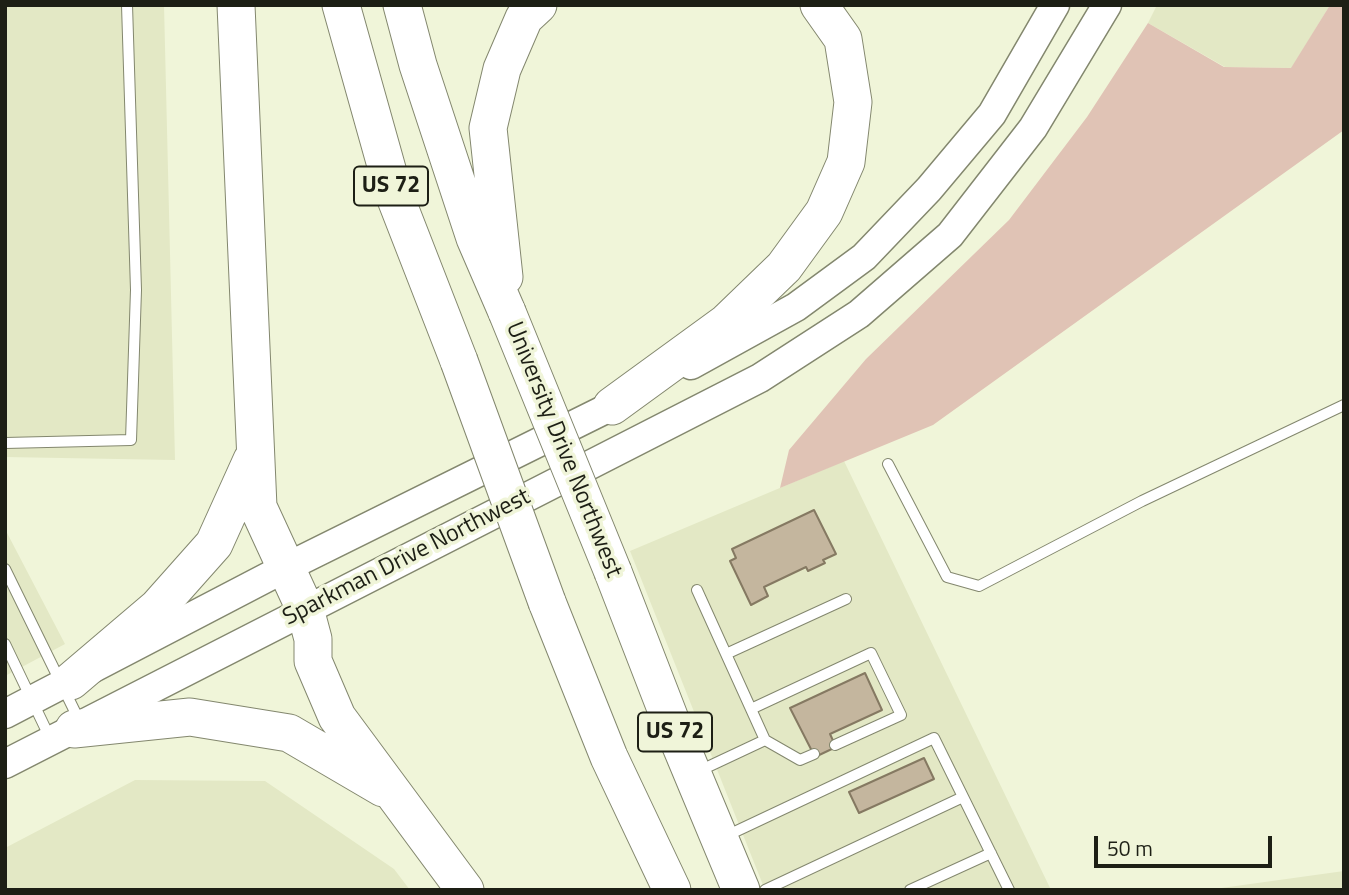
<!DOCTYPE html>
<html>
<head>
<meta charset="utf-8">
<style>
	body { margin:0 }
	#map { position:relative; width:1349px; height:895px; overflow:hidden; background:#f0f5d9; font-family:"Titillium Web",sans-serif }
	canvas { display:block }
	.frame { position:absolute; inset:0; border:7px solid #1d1f15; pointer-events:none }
	.scale { position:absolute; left:1094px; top:836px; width:178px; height:32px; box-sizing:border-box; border:4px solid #1d1f15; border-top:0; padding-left:9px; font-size:21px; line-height:24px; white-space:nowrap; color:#1d1f15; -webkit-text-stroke:5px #f0f5d9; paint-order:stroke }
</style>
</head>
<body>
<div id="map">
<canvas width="1349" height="895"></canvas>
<div class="frame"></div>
<div class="scale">50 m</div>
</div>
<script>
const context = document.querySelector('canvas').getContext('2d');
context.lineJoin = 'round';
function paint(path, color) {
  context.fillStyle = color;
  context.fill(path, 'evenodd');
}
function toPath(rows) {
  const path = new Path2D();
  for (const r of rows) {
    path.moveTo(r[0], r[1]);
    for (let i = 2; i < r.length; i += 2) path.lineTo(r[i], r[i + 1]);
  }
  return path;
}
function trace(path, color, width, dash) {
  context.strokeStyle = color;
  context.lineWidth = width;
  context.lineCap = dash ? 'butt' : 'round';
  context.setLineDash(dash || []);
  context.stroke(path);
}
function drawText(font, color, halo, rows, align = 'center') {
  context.font = font + ' "Titillium Web",sans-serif';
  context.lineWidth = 7;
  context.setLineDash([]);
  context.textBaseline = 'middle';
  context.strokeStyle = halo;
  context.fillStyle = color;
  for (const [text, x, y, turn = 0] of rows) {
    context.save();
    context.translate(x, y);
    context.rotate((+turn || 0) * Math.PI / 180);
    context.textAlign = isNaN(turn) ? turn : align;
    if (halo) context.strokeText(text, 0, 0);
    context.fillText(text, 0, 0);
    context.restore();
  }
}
paint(toPath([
	[5,5,164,5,175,460,5,457],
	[1157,5,1330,5,1292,68,1225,67,1148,23],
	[844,461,1051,890,765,890,630,551],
	[5,529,65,644,5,676],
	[135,780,265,781,394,869,410,890,5,890,5,848],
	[1344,871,1344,890,1207,890]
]), '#e3e8c5');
paint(toPath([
	[1330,5,1344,5,1344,130,933,425,780,488,789,450,866,359,1009,220,1087,117,1148,23,1224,67,1291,68]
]), '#e0c3b5');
const building = toPath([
	[814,510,836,554,823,560,825,563,808,571,806,567,764,587,768,596,751,605,730,561,736,558,732,549,814,510],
	[865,673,882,710,830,734,836,747,815,757,790,708,865,673],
	[924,758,934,779,859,813,849,792,924,758]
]);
paint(building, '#c4b69e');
trace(building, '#857962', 2);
const lane = toPath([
	[5,443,131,440,136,290,127,5],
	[888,464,947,577,979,586,1142,501,1344,405],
	[5,569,80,722],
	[697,590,765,740,800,760,814,754],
	[5,644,50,738],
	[726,654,846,599],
	[751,709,871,653,901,715,835,745],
	[699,771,765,740],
	[726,836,934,738,1009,890],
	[765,890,963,797],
	[910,890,991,853]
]);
const secondary = toPath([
	[691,365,796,307,864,257,929,189,992,114,1055,5],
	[5,714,285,568,630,397],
	[5,764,760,378,859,314,950,235,1033,128,1107,5]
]);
const highway = toPath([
	[236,5,258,507,305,609,313,639,313,661,337,717,465,890],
	[341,5,394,194,459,361],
	[402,5,418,65,475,238,507,312],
	[504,277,488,128,502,69,524,18,538,5],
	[612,406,726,323,784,267,824,212,846,162,853,102,843,39,819,5],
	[613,572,673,727,741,890],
	[547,602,609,757,672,890],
	[71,681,158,607,214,544,252,460],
	[74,729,190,717,289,733,383,788]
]);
trace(lane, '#83876e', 12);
trace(secondary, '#83876e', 31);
trace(highway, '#83876e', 39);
trace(lane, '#fff', 10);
trace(secondary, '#fff', 28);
trace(highway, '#fff', 37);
const highwayBridge = toPath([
	[507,312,613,572],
	[459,361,547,602]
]);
trace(highwayBridge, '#83876e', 39, []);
trace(highwayBridge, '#fff', 37);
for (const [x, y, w] of [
	[391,186,74],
	[675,732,74]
]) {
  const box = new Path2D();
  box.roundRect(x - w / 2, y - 19.5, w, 39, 5);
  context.fillStyle = '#f0f5d9';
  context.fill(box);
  trace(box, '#1d1f15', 2);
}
drawText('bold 23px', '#1d1f15', null, [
	["US 72",391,186],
	["US 72",675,732]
]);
drawText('24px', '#1d1f15', '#f0f5d9', [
	["University Drive Northwest",563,450,68],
	["Sparkman Drive Northwest",407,558,-27]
]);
</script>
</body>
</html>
